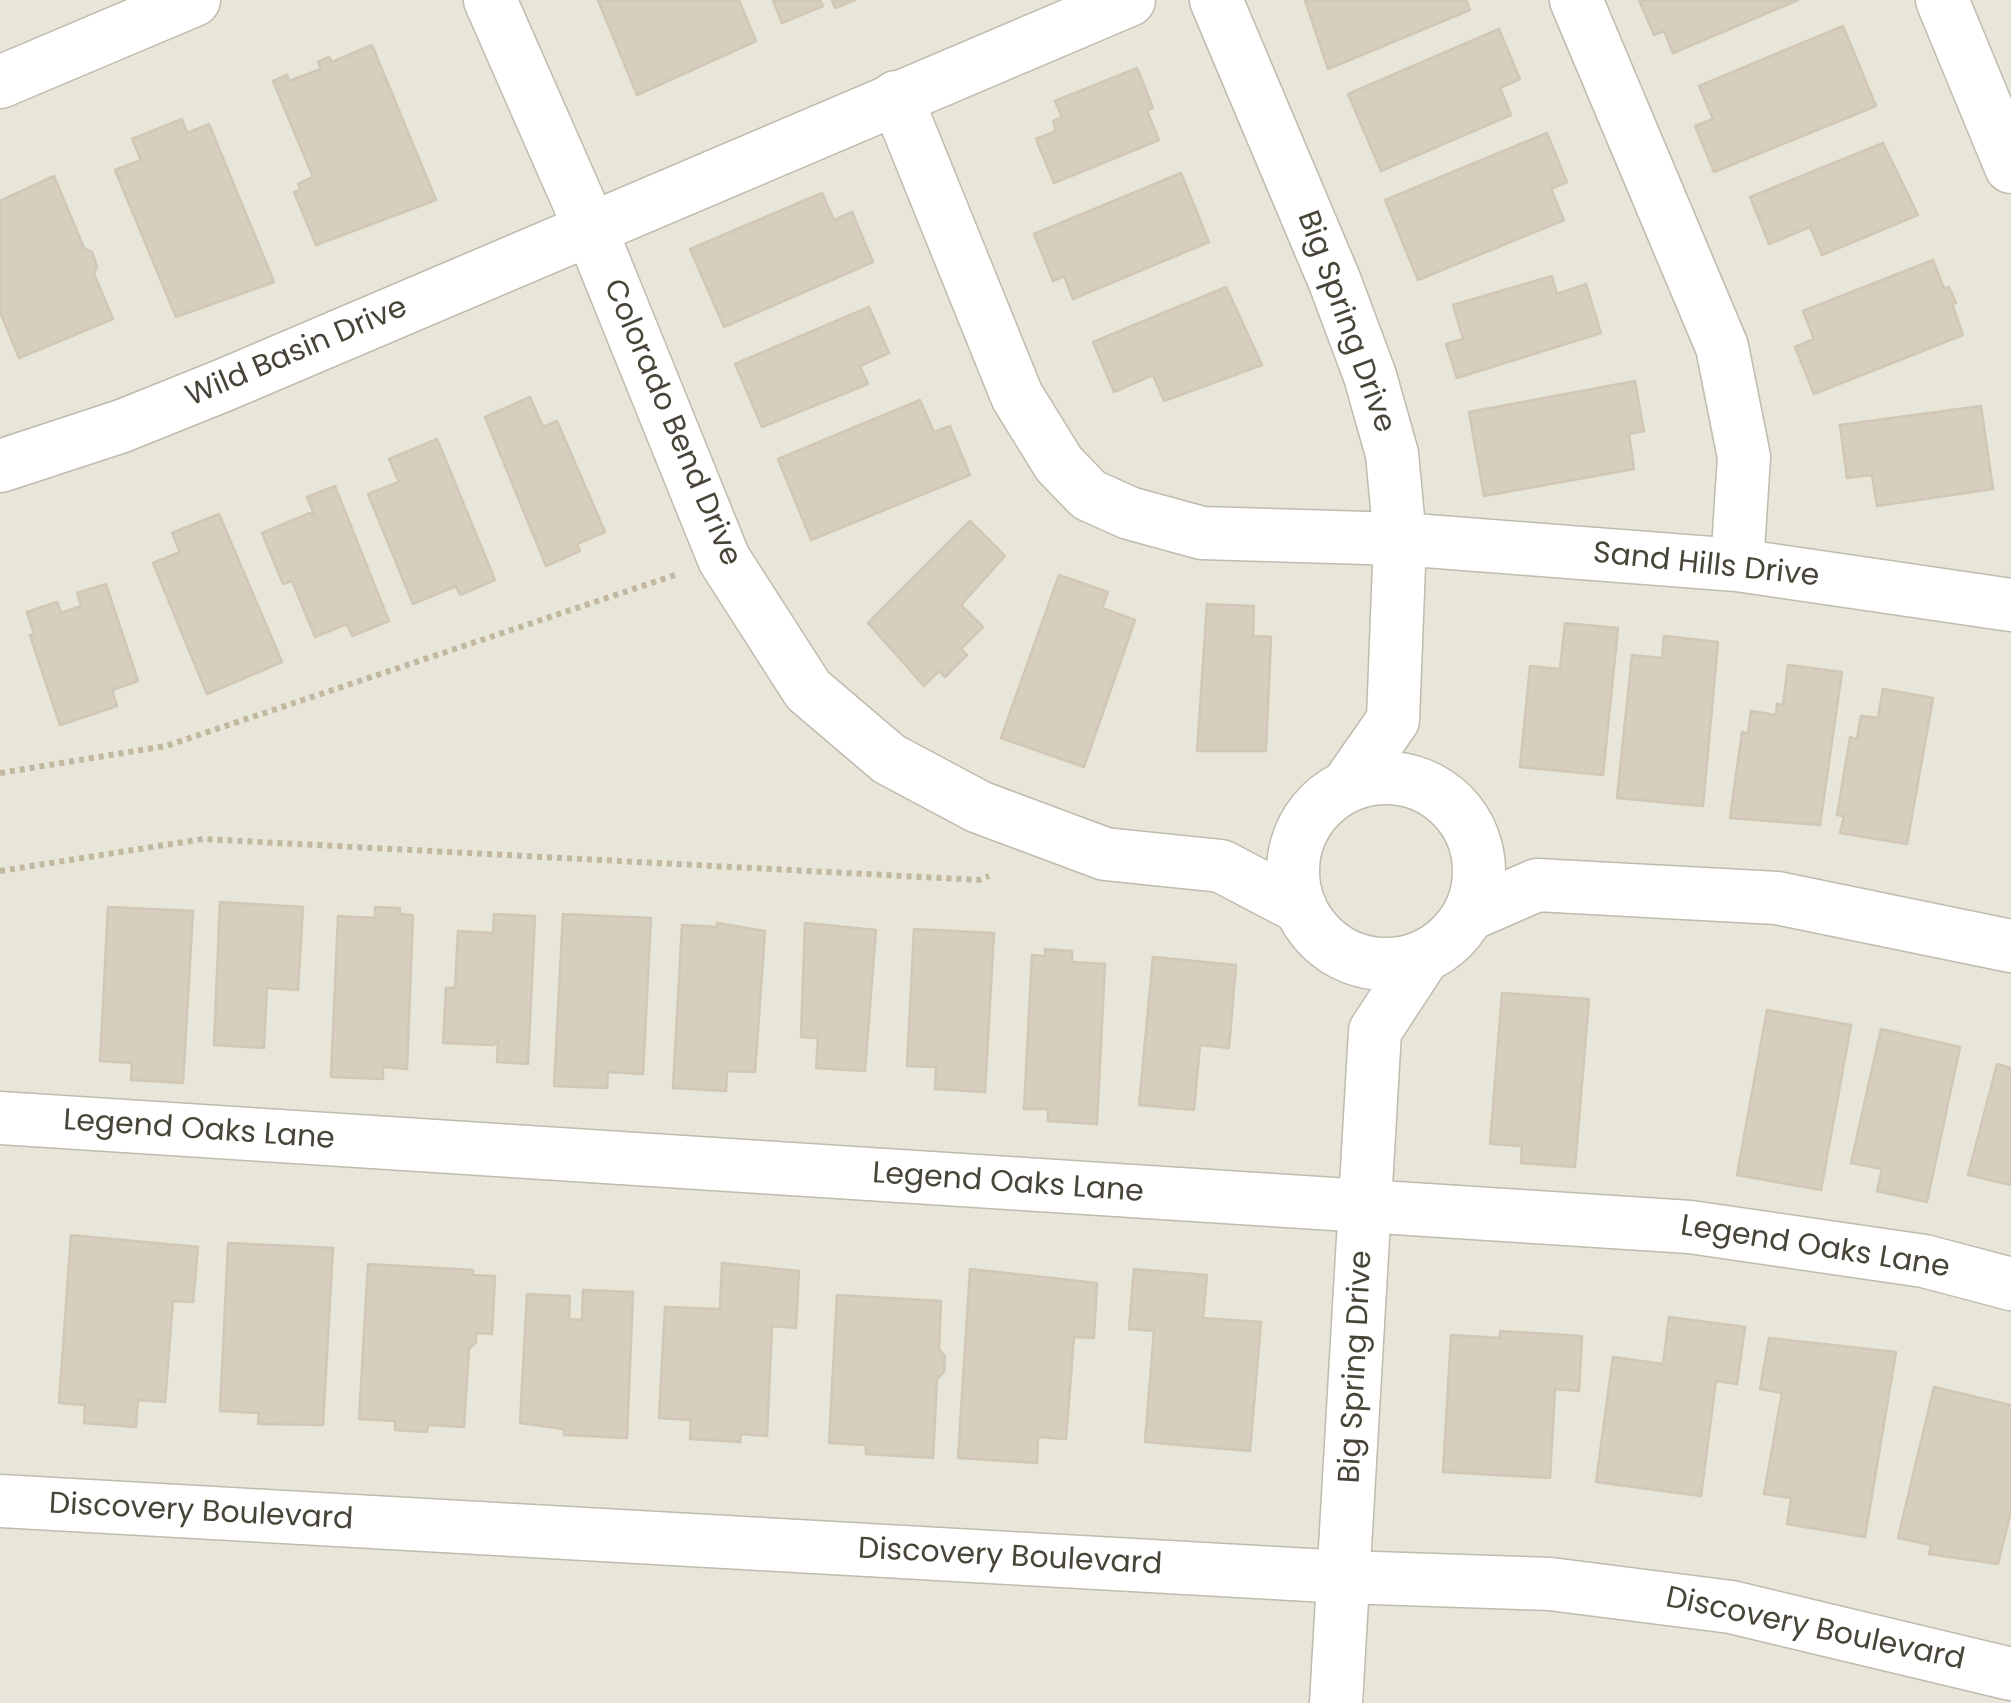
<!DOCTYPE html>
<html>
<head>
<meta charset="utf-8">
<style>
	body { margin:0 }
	canvas { display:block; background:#f4f2ea }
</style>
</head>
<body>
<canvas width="2011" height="1703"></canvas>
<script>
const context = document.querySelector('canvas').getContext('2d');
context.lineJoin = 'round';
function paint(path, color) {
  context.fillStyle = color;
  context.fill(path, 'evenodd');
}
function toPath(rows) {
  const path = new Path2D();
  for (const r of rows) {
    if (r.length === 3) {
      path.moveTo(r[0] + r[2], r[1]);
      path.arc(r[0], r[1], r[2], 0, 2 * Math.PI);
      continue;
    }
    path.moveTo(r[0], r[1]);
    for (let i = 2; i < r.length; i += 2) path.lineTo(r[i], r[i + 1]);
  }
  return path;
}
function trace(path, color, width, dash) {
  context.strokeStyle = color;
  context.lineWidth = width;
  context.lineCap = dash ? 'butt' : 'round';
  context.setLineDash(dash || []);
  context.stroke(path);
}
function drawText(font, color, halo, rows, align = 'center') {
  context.font = font + ' Poppins,sans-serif';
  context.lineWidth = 10;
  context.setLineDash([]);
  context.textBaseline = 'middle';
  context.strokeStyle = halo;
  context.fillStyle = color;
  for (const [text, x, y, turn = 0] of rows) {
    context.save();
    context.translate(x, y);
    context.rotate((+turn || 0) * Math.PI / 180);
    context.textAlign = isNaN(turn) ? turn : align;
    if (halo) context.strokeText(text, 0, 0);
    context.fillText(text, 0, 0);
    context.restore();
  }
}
paint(toPath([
	[0,0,2011,0,2011,1703,0,1703]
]), '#e8e5d9');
const building = toPath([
	[598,0,739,0,756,41,637,95,598,0],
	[773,0,820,0,823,6,782,23,773,0],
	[832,0,855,0,835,8,832,0],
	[1305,0,1466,0,1470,10,1328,69,1305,0],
	[1639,0,1798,0,1673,53,1664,31,1654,35,1639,0],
	[1843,26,1876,106,1714,172,1695,126,1713,119,1699,86,1843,26],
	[1499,29,1520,79,1500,88,1511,115,1381,171,1348,94,1499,29],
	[372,45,436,200,316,245,294,192,301,190,298,184,313,177,273,81,287,75,289,81,321,69,318,62,329,57,332,62,372,45],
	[1137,68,1153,108,1147,111,1159,140,1054,183,1036,139,1056,131,1053,121,1062,117,1055,101,1137,68],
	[182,119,187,133,209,124,274,282,176,317,115,170,141,160,132,139,182,119],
	[1547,133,1567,182,1551,189,1564,220,1418,280,1385,200,1547,133],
	[1883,143,1918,215,1822,255,1810,227,1769,244,1750,197,1883,143],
	[1181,173,1209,242,1073,299,1064,276,1053,281,1034,234,1181,173],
	[54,176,84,248,92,252,97,266,94,274,113,319,19,358,0,312,0,201,54,176],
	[822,193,834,220,852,212,873,262,724,327,690,249,822,193],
	[1933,260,1944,289,1949,287,1956,303,1952,304,1963,335,1814,394,1795,347,1814,339,1803,311,1933,260],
	[1552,276,1557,294,1586,284,1601,333,1457,378,1446,344,1463,339,1453,305,1552,276],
	[1226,287,1262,365,1164,401,1153,375,1114,392,1093,342,1226,287],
	[869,307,889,353,860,366,868,384,762,427,735,364,869,307],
	[1635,381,1644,431,1629,434,1634,469,1484,496,1469,412,1635,381],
	[530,397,543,427,557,421,605,532,577,544,580,551,546,566,485,417,530,397],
	[920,400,934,432,950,426,970,475,811,540,778,459,920,400],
	[1981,406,1993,489,1877,506,1872,475,1847,478,1840,425,1981,406],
	[437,439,495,580,460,595,456,586,413,604,368,494,399,482,389,459,437,439],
	[335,486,389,621,352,636,347,624,315,637,292,581,283,584,262,533,310,513,315,517,307,497,335,486],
	[219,514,282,662,207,694,153,563,180,552,172,533,219,514],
	[970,521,1005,556,961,605,983,627,961,649,967,655,945,677,939,671,924,686,868,623,970,521],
	[1059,575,1108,592,1102,608,1135,620,1084,767,1001,738,1059,575],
	[106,584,138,681,112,690,117,706,60,725,30,635,34,634,27,612,57,602,61,613,81,606,77,593,106,584],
	[1207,604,1254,606,1253,636,1271,637,1266,751,1197,751,1207,604],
	[1565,623,1618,628,1603,775,1520,767,1530,666,1560,669,1565,623],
	[1664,636,1718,642,1703,806,1617,798,1632,655,1662,658,1664,636],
	[1788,665,1842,672,1820,825,1730,818,1742,732,1748,733,1751,711,1776,715,1777,704,1783,705,1788,665],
	[1883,689,1933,698,1907,844,1840,833,1844,816,1837,815,1850,737,1857,739,1861,716,1878,718,1883,689],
	[220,902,303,907,298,990,267,988,264,1048,214,1045,220,902],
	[108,907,193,911,183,1083,131,1080,132,1063,100,1061,108,907],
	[375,907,400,908,400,914,413,915,407,1069,383,1067,383,1079,331,1077,338,916,375,918,375,907],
	[494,914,535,916,528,1064,497,1062,498,1040,494,1045,443,1043,446,988,455,988,458,931,493,933,494,914],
	[563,914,651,918,643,1074,608,1072,607,1088,554,1086,563,914],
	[717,923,765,931,755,1072,727,1071,726,1091,673,1088,682,925,717,927,717,923],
	[805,923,876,930,865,1071,816,1068,818,1038,801,1037,805,923],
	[914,929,994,933,985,1092,935,1089,936,1067,907,1066,914,929],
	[1045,949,1072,951,1072,962,1105,964,1097,1124,1048,1121,1048,1109,1024,1109,1032,955,1045,956,1045,949],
	[1153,957,1236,965,1229,1048,1200,1045,1194,1110,1139,1105,1153,957],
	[1502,993,1589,999,1575,1167,1521,1163,1522,1146,1490,1144,1502,993],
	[1767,1010,1851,1025,1821,1190,1737,1175,1767,1010],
	[1881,1029,1960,1047,1927,1202,1877,1191,1882,1169,1851,1163,1881,1029],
	[1997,1064,2011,1068,2011,1185,1968,1175,1997,1064],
	[71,1235,198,1247,193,1302,173,1301,165,1402,138,1400,136,1427,84,1423,85,1405,59,1403,71,1235],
	[228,1243,333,1248,323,1425,258,1424,259,1413,220,1411,228,1243],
	[722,1263,799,1271,796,1328,772,1326,767,1436,741,1434,740,1442,690,1439,691,1420,659,1418,665,1307,720,1309,722,1263],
	[368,1264,473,1270,473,1275,495,1276,492,1334,476,1333,476,1342,469,1349,464,1427,428,1425,427,1432,395,1430,395,1421,359,1419,368,1264],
	[970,1269,1097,1283,1094,1338,1074,1337,1066,1439,1038,1437,1037,1463,958,1458,970,1269],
	[1134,1269,1207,1275,1203,1318,1261,1322,1250,1451,1145,1442,1154,1331,1129,1329,1134,1269],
	[583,1290,633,1292,627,1438,564,1435,564,1429,520,1423,527,1294,570,1296,569,1319,582,1320,583,1290],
	[837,1295,941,1301,939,1350,945,1356,944,1372,937,1379,933,1458,866,1454,866,1445,829,1443,837,1295],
	[1669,1317,1745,1327,1737,1384,1716,1381,1701,1496,1596,1482,1613,1357,1663,1364,1669,1317],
	[1500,1331,1582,1336,1579,1391,1555,1389,1550,1478,1443,1472,1451,1335,1500,1338,1500,1331],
	[1769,1338,1896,1352,1865,1537,1787,1524,1791,1498,1764,1494,1782,1393,1760,1389,1769,1338],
	[1934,1387,2011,1405,2011,1511,1998,1564,1929,1554,1931,1545,1898,1538,1934,1387]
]);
paint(building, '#d6cfc0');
trace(building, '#d0c8b4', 2.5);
const minor = toPath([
	[490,0,591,230,724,559,808,690,889,759,979,807,1105,854,1221,866,1301,908],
	[1216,0,1335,282,1370,376,1392,454,1400,539,1393,720,1347,786],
	[1576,0,1722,347,1744,457,1737,565],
	[1942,0,2011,167],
	[0,82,194,0],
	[896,97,1017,396,1059,464,1089,495,1129,513,1202,533,1400,539,1737,565,2011,605],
	[0,466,122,426,224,385,1129,0],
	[1386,871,93],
	[1468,915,1537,885,1777,898,2011,946],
	[0,1118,1690,1227,1924,1261,2011,1284],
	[0,1501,1345,1577,1550,1584,1731,1607,2011,1674],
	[1336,1703,1375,1031,1424,956]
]);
trace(minor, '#c0bbad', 55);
trace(toPath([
	[0,773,166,746,678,574],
	[0,871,203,839,979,880,989,876]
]), '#c1b89f', 6, [5, 5]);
trace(minor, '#fff', 52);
drawText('30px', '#484438', '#fff', [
	["Big Spring Drive",1345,322,70],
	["Wild Basin Drive",297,353,-23],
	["Colorado Bend Drive",671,423,67],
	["Sand Hills Drive",1706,566,6],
	["Legend Oaks Lane",199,1131,4],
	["Legend Oaks Lane",1008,1184,4],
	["Legend Oaks Lane",1815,1248,9],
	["Big Spring Drive",1357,1367,-87],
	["Discovery Boulevard",201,1513,3],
	["Discovery Boulevard",1010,1558,3],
	["Discovery Boulevard",1815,1630,12]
]);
</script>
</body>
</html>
